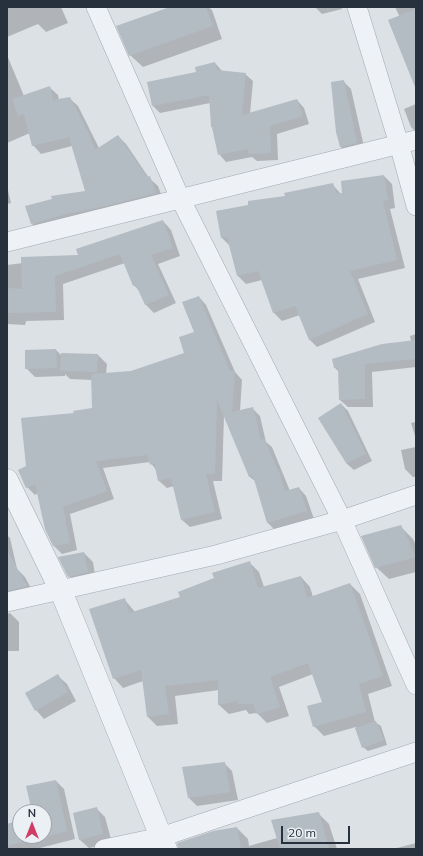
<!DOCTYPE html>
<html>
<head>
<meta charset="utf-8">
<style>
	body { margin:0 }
	#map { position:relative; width:423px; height:856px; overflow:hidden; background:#dce1e6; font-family:Mulish,sans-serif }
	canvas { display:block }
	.frame { position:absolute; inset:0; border:8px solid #26313d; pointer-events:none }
	.north { position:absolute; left:12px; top:804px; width:40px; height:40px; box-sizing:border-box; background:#ebf0f4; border:1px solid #9ca4ab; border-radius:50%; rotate:0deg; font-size:11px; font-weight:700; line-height:16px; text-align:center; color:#26313d }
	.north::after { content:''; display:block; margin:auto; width:14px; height:18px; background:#cf3d64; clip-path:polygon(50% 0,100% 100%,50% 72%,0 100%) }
	.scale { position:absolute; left:281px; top:826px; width:69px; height:18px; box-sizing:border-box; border:2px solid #26313d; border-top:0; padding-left:5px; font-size:12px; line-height:14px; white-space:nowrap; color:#26313d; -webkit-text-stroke:3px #ebf0f4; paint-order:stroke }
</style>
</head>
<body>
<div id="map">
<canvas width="423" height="856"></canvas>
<div class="frame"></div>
<div class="north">N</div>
<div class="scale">20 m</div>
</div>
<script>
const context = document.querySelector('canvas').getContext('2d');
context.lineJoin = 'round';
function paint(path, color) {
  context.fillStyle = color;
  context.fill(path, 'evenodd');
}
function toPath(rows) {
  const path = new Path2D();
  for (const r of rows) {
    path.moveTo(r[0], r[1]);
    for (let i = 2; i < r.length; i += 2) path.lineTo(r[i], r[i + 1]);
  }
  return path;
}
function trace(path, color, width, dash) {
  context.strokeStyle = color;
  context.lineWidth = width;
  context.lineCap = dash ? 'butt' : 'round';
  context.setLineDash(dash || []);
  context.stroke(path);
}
paint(toPath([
	[9,7,61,7,68,23,46,32,38,24,7,37,7,8],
	[173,7,208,7,212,10,222,39,143,67,130,55],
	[315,7,341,7,342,9,322,14],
	[395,7,416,7,416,74,400,17],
	[7,55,24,96,49,87,58,95,59,100,69,98,78,106,99,148,118,136,126,144,149,178,158,186,164,202,40,232,32,224,86,192,72,146,41,154,33,145,30,133,7,143],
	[215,63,222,71,245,74,253,81,250,114,297,100,304,108,309,124,277,134,278,160,257,161,252,157,226,162,219,154,210,103,160,113,152,105],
	[343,81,351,89,365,151,349,155,341,147,337,132],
	[416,104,416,132,411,127,404,109],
	[384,176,392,184,395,208,390,209,405,268,358,279,375,322,317,347,309,339,300,315,282,321,274,313,262,280,246,284,238,276,230,246,222,238,217,211,249,206,332,184,341,194],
	[7,186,11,203,7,204],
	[163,221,171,230,180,256,158,264,176,303,154,313,146,305,139,291,134,285,125,263,63,284,64,320,26,321,25,325,7,324,7,265,80,256],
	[199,297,206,305,235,372,242,380,240,411,252,408,260,416,266,442,272,447,290,491,299,488,306,496,314,519,275,530,268,523,256,482,250,477,224,415,222,481,213,481,222,519,190,527,182,520,174,486,167,488,159,481,157,471,150,462,103,468,114,499,70,514,77,550,62,554,54,546,46,529,38,493,35,495,27,487,75,414,93,409,92,380,70,379,65,374,65,376,35,377,26,368,56,350,62,356,98,355,107,364,106,374,131,372,186,353,195,333],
	[416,334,416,367,372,372,373,407,348,407,340,400,339,372,335,368,411,341,410,336],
	[341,404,348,411,372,461,354,470,346,463],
	[416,422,416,439,411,423],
	[416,447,416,477,413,477,405,469,401,450],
	[400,526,413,539,416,545,416,572,389,579,376,567],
	[7,535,10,538,17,569,25,577,34,594,7,603],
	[84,553,93,562,96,581,78,585,69,576],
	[249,562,259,572,264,587,301,577,310,587,313,597,350,584,360,594,392,686,368,694,375,722,381,726,387,745,368,751,363,747,356,727,324,736,314,726,323,703,313,674,279,687,289,716,267,723,257,713,249,714,246,710,229,714,219,705,219,690,175,696,178,724,157,726,148,717,143,681,123,688,114,678,124,599,135,612,181,597],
	[10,613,19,622,19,651,7,651,7,614],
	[58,676,67,684,76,701,44,719,36,710],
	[224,763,232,771,238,800,197,806,189,798],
	[56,781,64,789,75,839,36,849,8,849,7,825,20,821,20,836,44,836,44,812,33,812],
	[96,808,105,817,112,843,89,848,80,840],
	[318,813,329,824,337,849,183,849,237,828,248,839,249,846,277,838],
	[416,843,416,849,393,849]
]), '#0003');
paint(toPath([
	[170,7,206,7,213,26,129,56,116,26],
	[416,9,416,87,415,87,388,20],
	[215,62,217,70,246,73,242,115,297,99,303,116,270,126,271,153,248,154,248,149,218,155,212,127,211,127,209,95,152,106,147,82,196,72,195,67],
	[344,80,357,143,340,147,336,132,331,82],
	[50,86,53,100,70,97,90,136,95,150,118,135,147,177,150,176,156,193,97,208,70,213,31,224,25,206,52,199,51,196,85,191,69,137,32,146,24,114,18,116,12,99],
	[384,175,388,200,383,201,397,260,350,271,368,314,309,340,295,306,273,313,258,271,237,276,227,237,221,238,216,211,248,205,248,201,285,196,284,193,333,183,337,194,342,193,341,181],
	[163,220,173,248,151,255,169,295,145,305,136,285,133,286,120,254,55,276,56,312,7,313,7,288,22,289,21,257,78,255,76,249],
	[199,296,230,371,235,371,232,412,253,407,261,440,264,438,278,471,279,471,285,491,299,487,307,511,267,523,253,476,249,477,217,400,215,474,206,474,215,512,181,520,171,478,158,481,154,463,150,465,147,455,96,461,107,491,63,507,70,543,53,546,45,529,35,484,26,488,18,470,26,466,21,418,74,413,73,411,92,408,91,374,131,371,184,353,179,337,194,332,182,302],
	[416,340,416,359,365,364,365,399,339,400,338,368,334,368,332,359,382,344],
	[56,349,57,368,25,369,25,350],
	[61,353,98,354,97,372,60,371],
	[341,403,366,454,346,463,318,418],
	[401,525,416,557,375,568,361,536],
	[7,550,27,586,7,591],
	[84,552,88,572,68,577,58,557],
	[250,561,258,588,301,576,307,598,350,583,383,676,359,684,366,712,313,727,307,706,322,702,308,663,270,677,280,707,257,714,253,704,238,704,237,701,218,705,218,680,165,686,169,714,147,717,141,670,113,679,89,609,125,598,129,613,180,597,178,592,214,578,212,573],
	[58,674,68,692,35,711,25,693],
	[376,721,384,740,362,748,355,728],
	[225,762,230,792,188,798,182,767],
	[56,780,67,831,7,846,7,824,20,820,20,836,44,836,44,812,32,812,26,786],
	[97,807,103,834,79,840,73,813],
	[319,812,329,849,280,849,271,820],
	[237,827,241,849,178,849,177,843,213,831]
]), '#b3bbc3');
const minor = toPath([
	[96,7,180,198,342,520,416,685],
	[357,7,399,144,416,206],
	[7,242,416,140],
	[7,602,216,555,342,520,416,495],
	[104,849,161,837,416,752]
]);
const tertiary = toPath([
	[7,480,61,591,166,849]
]);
trace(minor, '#a2a9b0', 20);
trace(tertiary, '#a2a9b0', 23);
trace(minor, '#eef1f5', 19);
trace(tertiary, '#eef1f5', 22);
</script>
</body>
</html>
